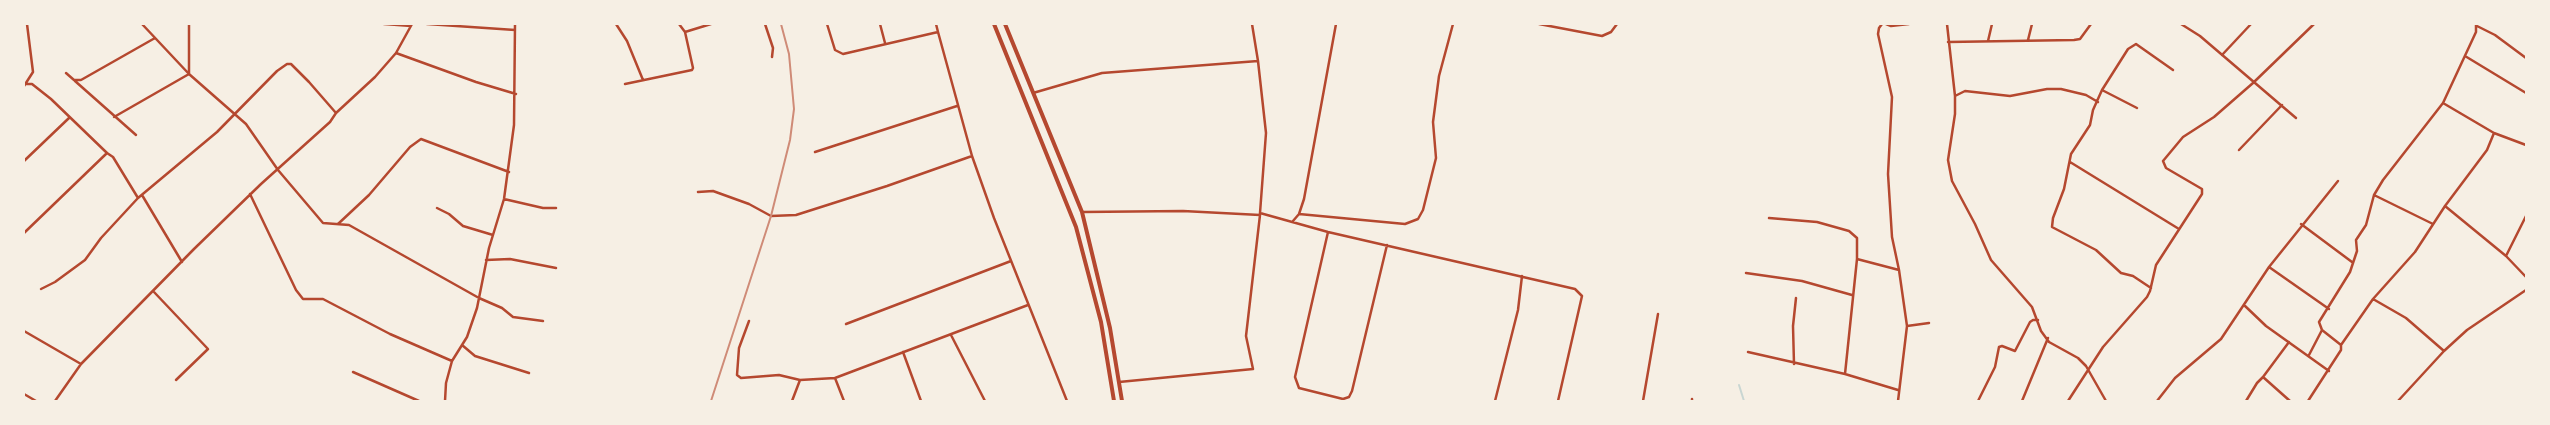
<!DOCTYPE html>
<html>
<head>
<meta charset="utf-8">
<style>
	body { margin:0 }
	#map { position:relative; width:2550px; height:425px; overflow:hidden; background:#f6efe4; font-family:Rubik,sans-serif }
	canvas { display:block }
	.frame { position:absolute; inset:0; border:25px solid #f6efe4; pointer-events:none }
</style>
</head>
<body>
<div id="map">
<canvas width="2550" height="425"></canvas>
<div class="frame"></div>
</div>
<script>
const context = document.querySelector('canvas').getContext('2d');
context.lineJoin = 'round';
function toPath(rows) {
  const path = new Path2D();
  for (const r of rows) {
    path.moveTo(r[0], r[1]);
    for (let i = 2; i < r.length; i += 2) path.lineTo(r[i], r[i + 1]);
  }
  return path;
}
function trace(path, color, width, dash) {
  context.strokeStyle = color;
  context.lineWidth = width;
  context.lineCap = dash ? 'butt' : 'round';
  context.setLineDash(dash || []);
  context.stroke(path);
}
trace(toPath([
	[1739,385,1744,401]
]), '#c9d6d2', 2);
trace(toPath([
	[142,24,189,74,246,124,278,170,323,223,349,225,479,298,502,308,513,317,543,321],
	[384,24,411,26],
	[427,24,515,30],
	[616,24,627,41,643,80],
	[679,24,685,32,711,24],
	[765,24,773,48,772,57],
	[827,24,835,50,843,54,938,32,936,24],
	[880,24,885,43],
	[1252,24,1258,61],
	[1539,24,1602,36,1611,32,1617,24],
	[1882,24,1879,28,1878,34,1892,97,1888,174,1892,237,1899,270,1907,326],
	[1886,24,1891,26,1909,24],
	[1947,24,1955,96,1955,114,1948,160,1952,181,1975,224,1991,260,2032,307,2041,331,2049,342,2078,358,2086,366,2106,401],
	[2181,24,2200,36,2296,118],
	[2477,26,2495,35,2526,58],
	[938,32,972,156,994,218,1067,401],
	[2028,40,2032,24],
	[1988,41,1992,24],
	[1948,42,2074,40,2080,39,2091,24],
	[396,53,476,82,516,94],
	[2222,55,2251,24],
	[2465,56,2526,93],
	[66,73,74,80,81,80,155,38],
	[75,81,136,135],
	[26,84,32,84,51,99,107,153],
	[625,84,692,70,693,68,685,32],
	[24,86,33,72,27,24],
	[2102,90,2137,108],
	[1033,93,1102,73,1258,61,1266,133,1260,213],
	[1955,96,1965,91,2010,96,2047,89,2061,89,2086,95,2098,102],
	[2443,103,2494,133,2526,145],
	[114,117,189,74,189,24],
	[2239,150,2282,105],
	[815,152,957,106],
	[24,161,69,118],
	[2070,162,2179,229],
	[698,192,713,191,749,204,771,216,796,215,887,186,972,156],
	[250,194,296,290,303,299,323,299,390,334,452,361],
	[142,195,182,262],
	[2374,195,2433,224],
	[504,199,543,208,556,208],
	[2445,206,2487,150,2494,133],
	[437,208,449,214,463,226,493,235],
	[1082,212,1183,211,1260,215,1260,213,1328,232,1575,289,1582,296,1558,401],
	[1299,214,1405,224,1418,219,1423,210,1436,158,1433,122,1439,76,1453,24],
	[2526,216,2506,256,2526,277],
	[1769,218,1817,222,1849,231,1857,238,1857,259],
	[1293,221,1299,214,1304,199,1336,24],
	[338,224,369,195,410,147,421,139,509,172],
	[2301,224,2352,262],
	[1328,232,1295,377,1299,388,1343,399,1349,397,1352,391,1387,245],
	[24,233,107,153,113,157,138,198],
	[486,260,510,259,556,268],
	[2269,267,2329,309],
	[1746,273,1802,281,1852,295],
	[2151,288,2133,276,2121,273,2096,250,2052,227,2053,218,2064,189,2071,154,2090,125,2093,110,2102,90,2128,49,2136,44,2173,70],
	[41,289,55,282,85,260,101,238,138,198,217,132,277,71,287,64,291,64,309,82,336,113],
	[154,292,208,349,176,380],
	[2373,299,2406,318,2444,351],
	[2244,305,2266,326,2329,371],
	[749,321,739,348,737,375,741,378,779,375,800,380],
	[846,324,1011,261],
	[24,331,81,364],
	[951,335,985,401],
	[462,345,475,356,529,373],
	[2341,345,2373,299,2415,252,2445,206,2506,256],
	[903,352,921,401],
	[1748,352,1845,374,1857,259,1899,270],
	[2309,355,2322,330],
	[1794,364,1793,326,1796,298],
	[353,372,419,401],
	[1845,374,1898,390],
	[2263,377,2289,342],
	[835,378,844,401],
	[1119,382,1253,369,1246,336,1260,215],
	[24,394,36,401],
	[1692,399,1692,401],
	[55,401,81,364,194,249,261,184,330,122,336,113,375,77,396,53,412,24],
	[445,401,446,383,452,361,467,337,477,308,489,248,504,199,514,125,515,24],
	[792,401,800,380,835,378,1028,305],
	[1495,401,1518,310,1522,276],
	[1643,401,1658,314],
	[1898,401,1907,326,1929,323],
	[1978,401,1995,367,1999,347,2002,346,2015,351,2030,322,2033,320,2038,320],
	[2022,401,2048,338],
	[2068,401,2103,347,2147,297,2150,291,2156,265,2202,194,2202,189,2166,168,2163,161,2183,137,2214,117,2253,83,2314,24],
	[2157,401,2175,378,2221,339,2269,267,2338,181],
	[2246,401,2257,383,2263,377,2290,401],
	[2308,401,2341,350,2341,345,2322,330,2319,322,2350,272,2357,251,2356,240,2366,225,2374,195,2383,180,2443,103,2476,32,2476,24],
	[2398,401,2444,351,2467,330,2526,290]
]), '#b5482f', 2.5);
trace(toPath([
	[994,24,1076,227,1101,322,1114,401],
	[1005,24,1082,212,1110,328,1122,401]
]), '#b5482f', 4);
trace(toPath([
	[711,401,771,216,790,140,794,109,789,54,781,24]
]), '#cf8b77', 2);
</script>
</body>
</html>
